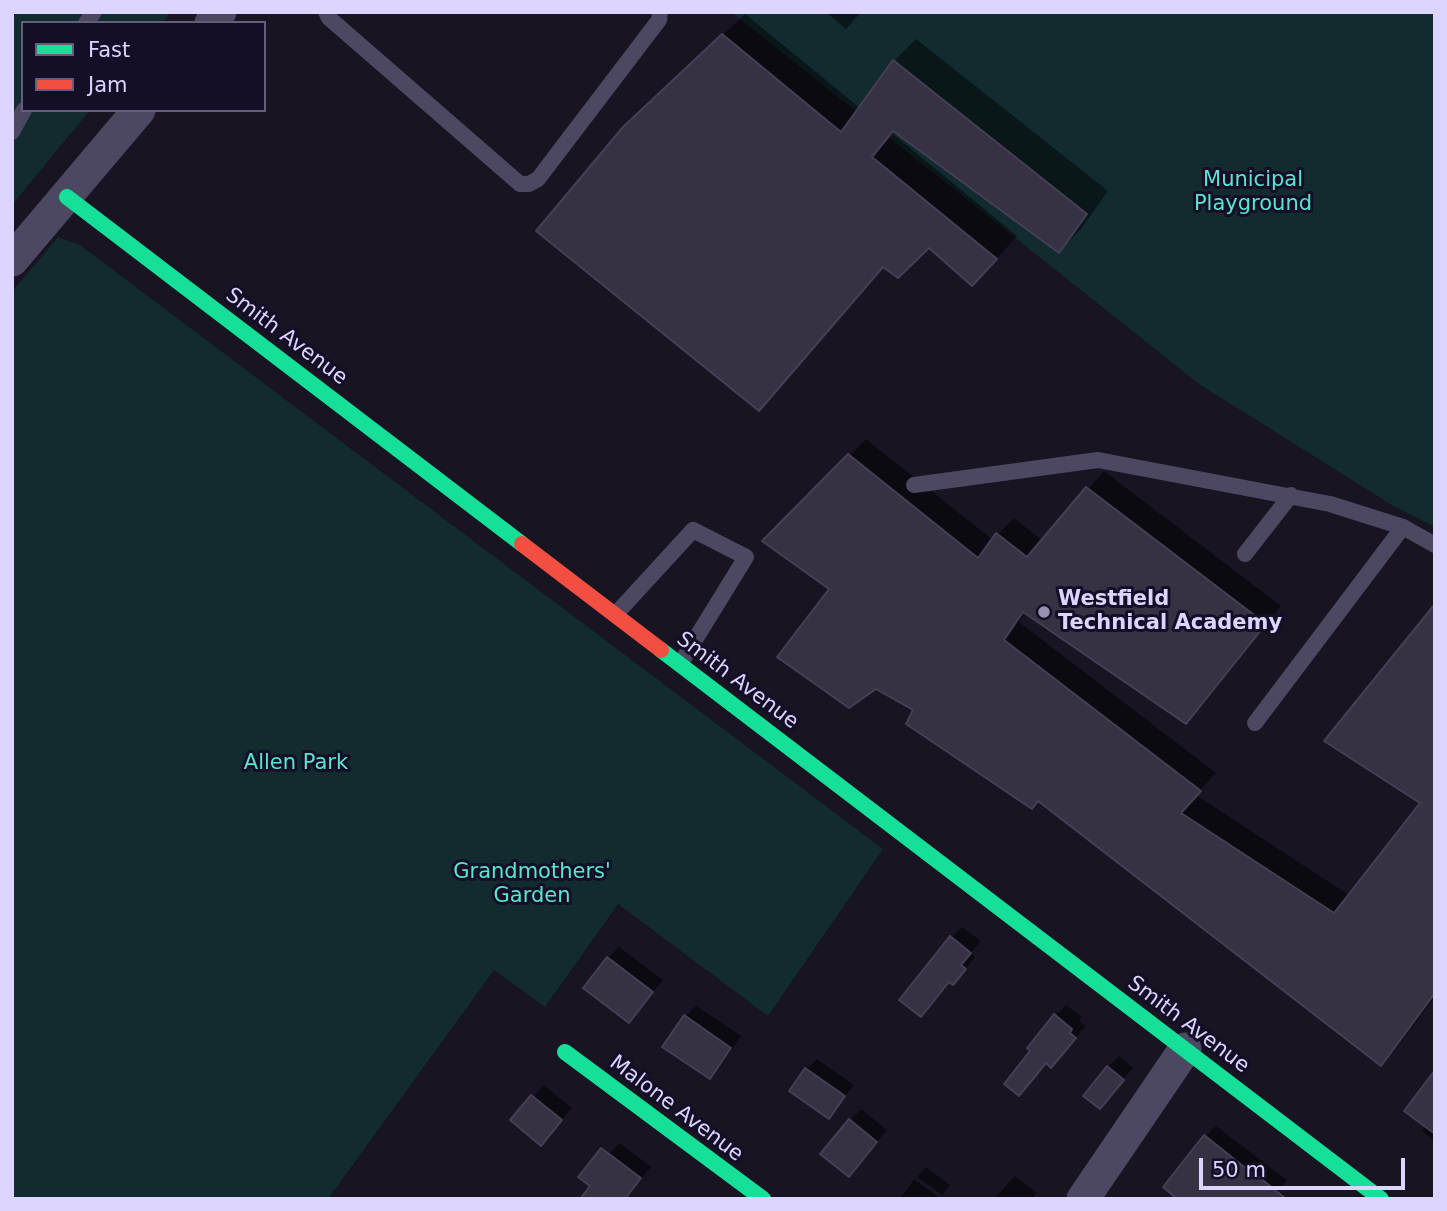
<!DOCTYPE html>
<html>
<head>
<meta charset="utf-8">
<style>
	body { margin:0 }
	#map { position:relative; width:1447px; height:1211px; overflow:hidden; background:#181421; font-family:"DejaVu Sans",sans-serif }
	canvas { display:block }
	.frame { position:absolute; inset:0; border:14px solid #ddd4ff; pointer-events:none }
	.legend { position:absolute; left:21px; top:21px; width:245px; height:91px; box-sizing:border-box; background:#150e27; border:2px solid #655d7d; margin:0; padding:9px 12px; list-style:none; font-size:21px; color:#ddd4ff }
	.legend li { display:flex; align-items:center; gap:14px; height:35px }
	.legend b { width:35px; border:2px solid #655d7d }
	.scale { position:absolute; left:1199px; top:1158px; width:206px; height:32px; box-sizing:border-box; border:4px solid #ddd4ff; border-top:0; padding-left:9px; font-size:21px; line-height:24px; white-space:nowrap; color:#ddd4ff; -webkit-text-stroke:5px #150e27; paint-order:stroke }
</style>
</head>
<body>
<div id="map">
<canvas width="1447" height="1211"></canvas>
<div class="frame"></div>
<ul class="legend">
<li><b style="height:9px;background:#16e098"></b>Fast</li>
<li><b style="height:9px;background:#f24e42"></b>Jam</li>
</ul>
<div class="scale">50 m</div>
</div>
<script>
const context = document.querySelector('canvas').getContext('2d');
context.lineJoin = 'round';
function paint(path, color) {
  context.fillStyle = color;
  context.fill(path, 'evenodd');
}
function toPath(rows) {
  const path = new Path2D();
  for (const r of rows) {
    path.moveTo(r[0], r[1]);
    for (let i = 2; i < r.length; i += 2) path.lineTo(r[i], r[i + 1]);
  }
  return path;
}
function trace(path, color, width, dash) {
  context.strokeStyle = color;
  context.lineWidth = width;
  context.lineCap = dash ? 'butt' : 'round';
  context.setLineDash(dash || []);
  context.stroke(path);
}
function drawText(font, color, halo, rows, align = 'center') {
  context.font = font + ' "DejaVu Sans",sans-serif';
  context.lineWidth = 6;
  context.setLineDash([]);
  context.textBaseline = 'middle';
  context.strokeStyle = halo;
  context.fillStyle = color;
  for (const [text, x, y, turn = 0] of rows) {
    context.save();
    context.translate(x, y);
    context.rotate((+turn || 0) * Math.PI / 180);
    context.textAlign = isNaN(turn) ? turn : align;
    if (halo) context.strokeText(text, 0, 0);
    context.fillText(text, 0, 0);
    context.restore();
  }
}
paint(toPath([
	[12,12,171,12,162,23,23,23,23,110,90,110,12,205],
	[731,12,1435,12,1435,527,1395,507,1199,384],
	[58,237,80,245,883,849,768,1016,618,904,545,1007,494,970,328,1199,12,1199,12,292]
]), '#122b2f');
paint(toPath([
	[826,12,861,12,846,29],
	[745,14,860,108,894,61,916,39,1108,191,1081,229,1059,251,896,131,893,134,1017,236,994,262,929,246,885,266,781,386,759,408,647,105],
	[866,439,993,540,1014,518,1043,541,1104,471,1281,606,1203,705,1186,722,1026,612,1019,622,1216,773,1196,795,1349,895,1422,802,1435,609,1435,997,1397,1047,1381,1064,1039,799,916,710,832,588,765,541],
	[962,927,981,941,971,953,975,957,964,971,951,980,921,1015,951,938],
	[619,947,663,980,629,1021,608,958],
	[1066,1005,1082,1017,1079,1021,1086,1026,1051,1065,1032,1050,1055,1016],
	[696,1006,741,1036,721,1066,710,1077,685,1017],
	[1119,1056,1133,1068,1100,1107,1108,1067],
	[817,1059,854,1085,829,1117,806,1069],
	[1435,1076,1435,1141,1422,1131,1426,1125],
	[544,1085,572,1108,541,1143,513,1120],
	[861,1109,887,1130,859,1164,850,1120],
	[1216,1126,1287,1180,1272,1199,1205,1137],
	[620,1143,651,1167,625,1199,593,1186,609,1154],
	[926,1167,950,1185,942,1195,917,1177],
	[1015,1176,1037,1193,1032,1199,994,1199],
	[914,1179,940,1198,940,1199,900,1199]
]), '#0007');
const building = toPath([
	[722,34,841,132,893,60,1087,214,1059,253,893,131,872,157,997,259,972,286,929,248,898,278,883,267,759,411,536,231,623,127,722,34],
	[848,454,978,558,996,533,1027,557,1086,487,1266,624,1186,724,1023,612,1004,640,1201,791,1181,813,1334,913,1420,803,1324,741,1435,604,1435,993,1381,1066,1038,801,1032,809,906,724,913,710,876,689,849,708,777,657,829,589,762,541,848,454],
	[950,936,971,953,961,965,966,969,953,985,949,982,921,1017,899,1000,950,936],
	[607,957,653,992,629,1023,583,988,607,957],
	[1054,1014,1072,1029,1070,1033,1076,1038,1051,1068,1046,1063,1019,1096,1004,1084,1030,1051,1027,1048,1054,1014],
	[684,1015,731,1048,710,1079,662,1047,684,1015],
	[1107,1066,1124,1080,1100,1109,1083,1096,1107,1066],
	[805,1068,845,1096,829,1119,789,1091,805,1068],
	[1435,1070,1435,1134,1404,1111,1435,1070],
	[531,1095,562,1120,541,1146,510,1120,531,1095],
	[849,1119,877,1142,849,1177,820,1154,849,1119],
	[1204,1135,1253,1174,1254,1173,1286,1199,1177,1199,1163,1187,1204,1135],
	[601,1148,641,1178,625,1199,580,1199,590,1186,578,1177,601,1148]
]);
paint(building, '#363243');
trace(building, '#453f55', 2);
trace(toPath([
	[326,12,329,18,520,184,529,184,538,179,659,20,660,12],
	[86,23,94,12],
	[12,132,24,110],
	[914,485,1098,460,1330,504,1403,527,1435,545],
	[1245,554,1291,495],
	[615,615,693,530,746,557,680,664],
	[1255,723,1403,527]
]), '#4c4862', 16);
trace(toPath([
	[211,23,220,12],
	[12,260,139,110],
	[1083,1199,1185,1049]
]), '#4c4862', 33);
trace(toPath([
	[67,197,522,544],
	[661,650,1381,1199],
	[565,1052,763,1199]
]), '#16e098', 16);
trace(toPath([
	[522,544,661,650]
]), '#f24e42', 16);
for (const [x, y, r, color] of [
	[1044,612,7,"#9891b1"]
]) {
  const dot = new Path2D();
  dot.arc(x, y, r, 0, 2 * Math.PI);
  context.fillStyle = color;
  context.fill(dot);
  trace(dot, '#150e27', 2.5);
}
drawText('21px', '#59e5cf', '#150e27', [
	["Municipal",1253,181],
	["Playground",1253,205],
	["Allen Park",296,764],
	["Grandmothers'",532,873],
	["Garden",532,897]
]);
drawText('21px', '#ddd4ff', '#150e27', [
	["Smith Avenue",286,337,37],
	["Smith Avenue",737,681,37],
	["Smith Avenue",1188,1025,37],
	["Malone Avenue",676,1109,37]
]);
drawText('bold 21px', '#ddd4ff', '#150e27', [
	["Westfield",1058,600],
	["Technical Academy",1058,624]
], 'left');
</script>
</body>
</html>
